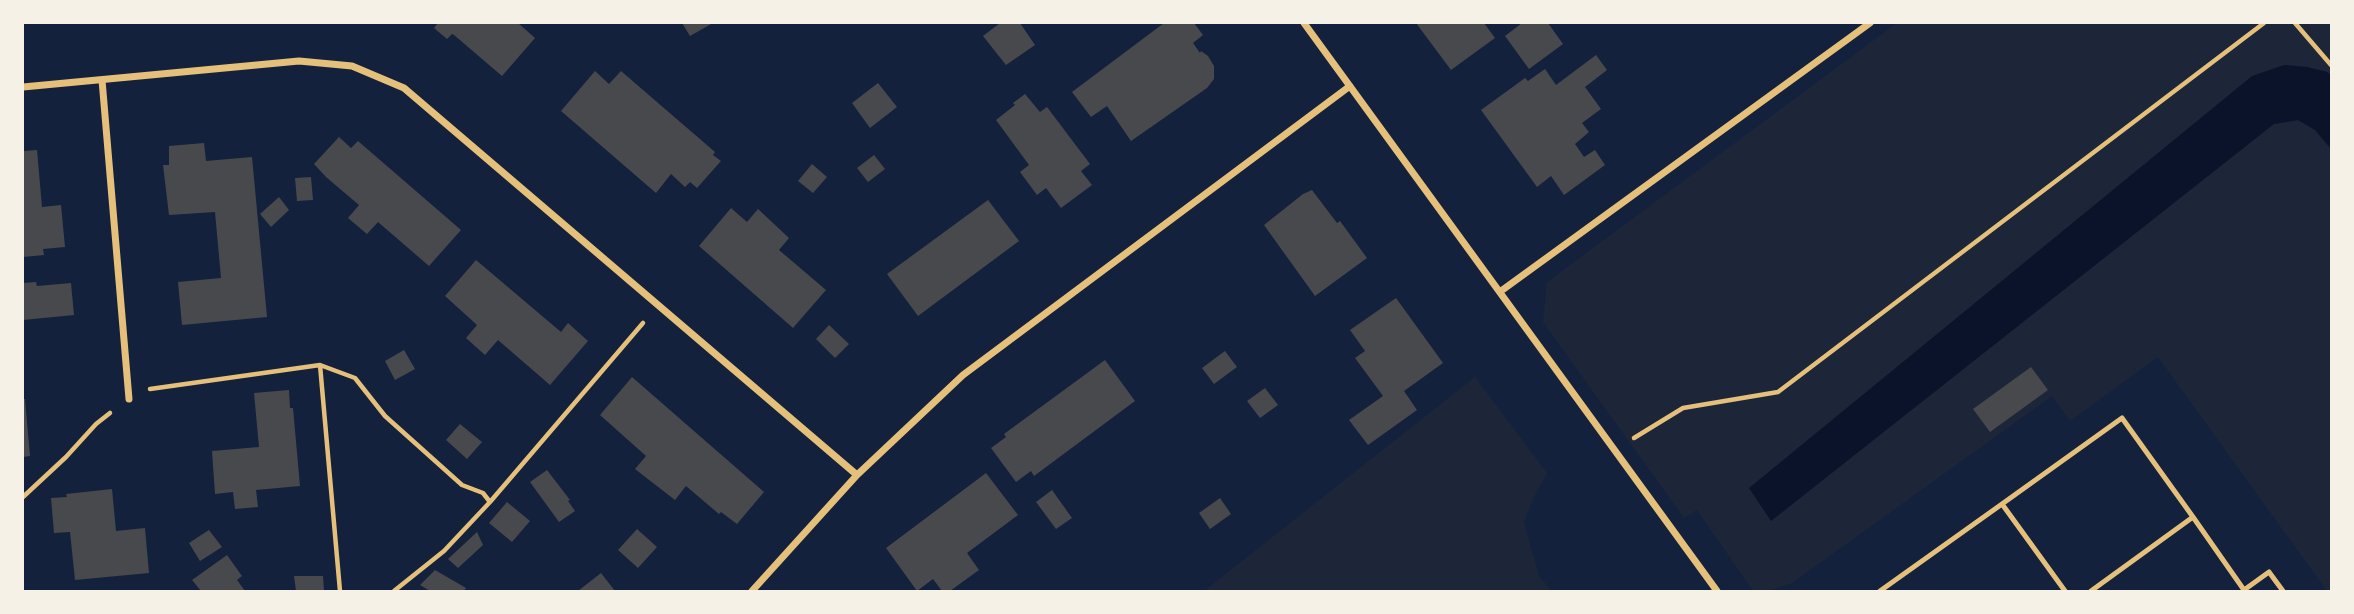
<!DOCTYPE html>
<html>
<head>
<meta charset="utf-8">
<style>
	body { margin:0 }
	#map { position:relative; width:2354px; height:614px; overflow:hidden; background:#14213d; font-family:"DejaVu Sans",sans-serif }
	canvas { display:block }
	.frame { position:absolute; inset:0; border:24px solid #f6f1e7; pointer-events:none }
</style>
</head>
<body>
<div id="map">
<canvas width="2354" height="614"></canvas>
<div class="frame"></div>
</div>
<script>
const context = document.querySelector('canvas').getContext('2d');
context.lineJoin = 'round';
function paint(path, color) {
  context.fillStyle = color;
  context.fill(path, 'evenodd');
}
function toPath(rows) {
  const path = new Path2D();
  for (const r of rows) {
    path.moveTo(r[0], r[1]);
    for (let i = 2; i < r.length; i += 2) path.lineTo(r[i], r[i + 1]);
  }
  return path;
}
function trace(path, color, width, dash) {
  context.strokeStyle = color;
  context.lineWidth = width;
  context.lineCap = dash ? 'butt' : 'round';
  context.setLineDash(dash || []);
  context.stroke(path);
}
paint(toPath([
	[1897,23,2331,23,2331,75,2327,72,2307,67,2284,65,2274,124,2298,120,2315,130,2331,149,2331,591,2327,591,2158,357,2070,421,2052,396,1792,583,1769,591,1753,591,1697,510,1684,518,1543,322,1547,282],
	[1475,377,1547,473,1534,497,1524,522,1539,576,1552,591,1204,591]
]), '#1d2539');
paint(toPath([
	[2284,65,2307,67,2327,72,2331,75,2331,149,2315,130,2298,120,2274,124,1771,521,1749,488,2252,76]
]), '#0b132b');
paint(toPath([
	[438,23,518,23,535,38,502,76,454,35,452,34,447,39,434,28],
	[682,23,713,23,690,36],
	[1000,23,1020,23,1035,45,1006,65,983,36],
	[1164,23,1194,23,1203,35,1193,43,1200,53,1201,51,1208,56,1214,66,1214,79,1207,88,1131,141,1107,106,1091,117,1072,92],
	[1416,23,1484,23,1495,38,1451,70],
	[1522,23,1548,23,1563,44,1529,69,1505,36],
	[1596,55,1607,70,1585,87,1601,109,1582,123,1589,132,1575,144,1584,157,1595,150,1605,165,1564,195,1551,176,1537,187,1481,110,1525,78,1528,81,1545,69,1556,85],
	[595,71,609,84,621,71,715,152,713,155,721,161,697,188,690,182,685,187,671,174,656,193,561,111],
	[878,83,897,107,870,128,852,103],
	[1025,94,1040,112,1047,107,1090,164,1081,171,1092,185,1061,208,1046,188,1037,195,1020,172,1029,165,996,120,1015,105,1013,103],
	[339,137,351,148,358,141,461,230,429,266,378,222,367,234,348,218,359,205,326,177,314,164],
	[204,143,206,161,252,157,267,317,182,325,178,282,221,278,215,212,169,215,163,165,169,165,169,146],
	[37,150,42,207,61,205,65,247,43,249,44,255,23,257,23,151],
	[874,155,885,169,868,182,857,168],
	[812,164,827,177,813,193,798,181],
	[311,177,313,200,297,201,295,178],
	[1312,190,1337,223,1340,221,1367,258,1315,296,1264,225,1303,194],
	[279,197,289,210,271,227,260,214],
	[988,200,1019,241,918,316,887,274],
	[731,208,747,222,758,209,789,238,779,250,826,290,793,328,699,246],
	[476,260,561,332,568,323,588,341,550,385,498,340,485,355,466,338,477,325,445,296],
	[36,282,37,286,71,283,74,315,23,320,23,283],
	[1396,298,1443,363,1404,391,1417,410,1368,445,1349,420,1383,396,1355,358,1365,351,1350,330],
	[829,325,849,344,835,358,816,339],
	[404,350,415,369,395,380,385,361],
	[1225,351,1237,367,1214,384,1202,368],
	[1105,360,1135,401,1034,476,1031,471,1016,482,991,448,1006,437,1004,434],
	[2031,367,2048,390,1990,432,1973,409],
	[632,377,764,492,737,524,721,512,719,514,686,486,675,500,635,469,646,456,600,415],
	[1265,388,1278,405,1260,418,1247,401],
	[289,390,290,408,293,408,300,486,256,490,258,507,235,509,233,492,215,494,212,451,259,447,254,393],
	[23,399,25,399,30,456,23,457],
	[460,424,482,442,467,459,446,440],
	[547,470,570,500,568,501,575,511,559,522,530,482],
	[986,473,1018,515,967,553,979,570,950,591,942,591,933,579,917,591,886,548],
	[112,489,116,531,145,528,149,573,75,580,70,532,54,533,51,498,67,497,66,494],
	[1052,490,1072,518,1056,529,1036,502],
	[1220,498,1231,514,1210,529,1199,513],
	[507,502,530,521,512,542,489,523],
	[637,529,657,547,638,568,618,550],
	[209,530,222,547,200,561,189,543],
	[477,532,483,545,458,568,448,559],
	[227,555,242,576,237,580,245,591,201,591,192,580],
	[435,570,466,588,464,591,430,591,420,585],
	[601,573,615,591,578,591],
	[294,576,323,576,324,591,296,591]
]), '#48494c');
trace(toPath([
	[2295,23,2331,65],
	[320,365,340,591],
	[150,389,320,365,355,378,385,416,462,485,483,493,490,502],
	[1634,438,1683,408,1778,392,2264,23],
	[23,497,66,457,96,424,110,413],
	[394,591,444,551,490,502,643,323]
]), '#e5c07b', 4.5);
trace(toPath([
	[2002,504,2122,418,2193,517,2091,591],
	[2193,517,2244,590,2269,572,2283,591],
	[1880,591,2002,504,2065,591]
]), '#e5c07b', 5);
trace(toPath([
	[1304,23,1717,591],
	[102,80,129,399],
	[23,87,299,61,352,66,404,88,857,475],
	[1501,291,1870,23],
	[752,591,857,475,963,375,1350,86]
]), '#e5c07b', 7);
</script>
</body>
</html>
